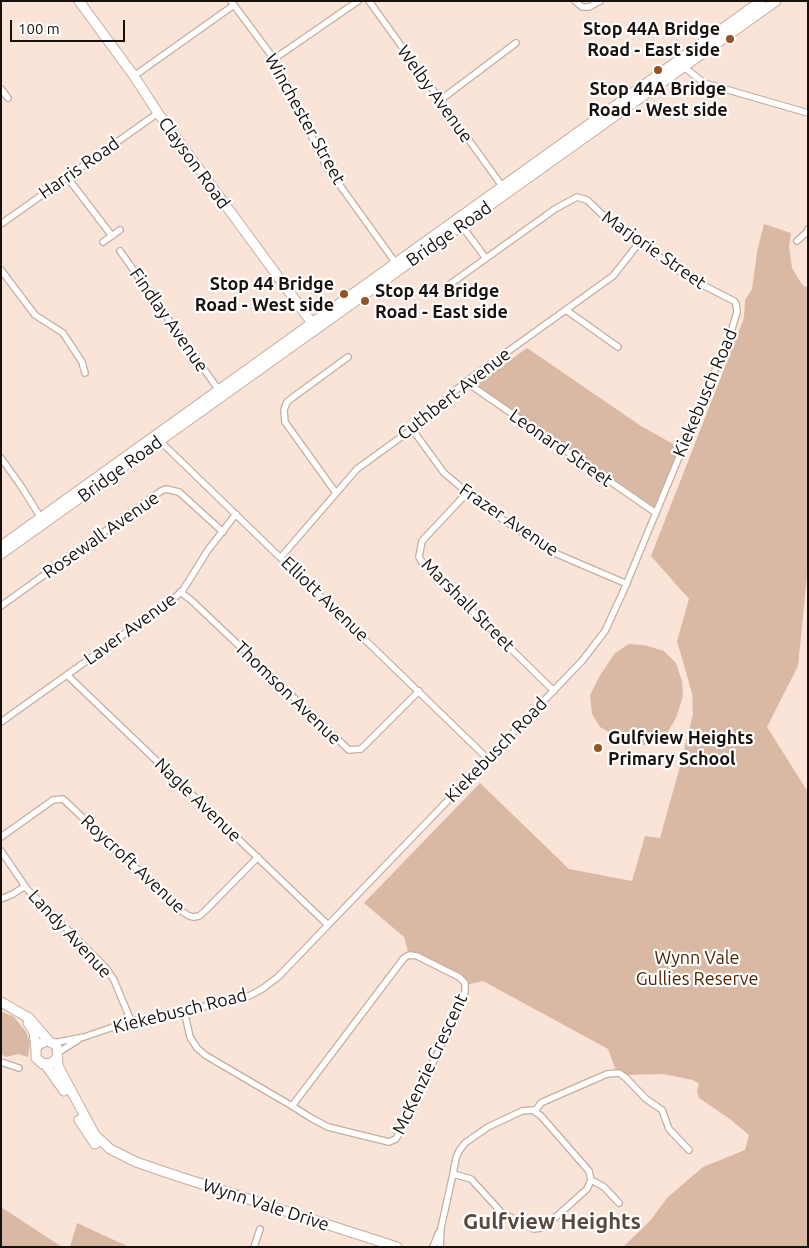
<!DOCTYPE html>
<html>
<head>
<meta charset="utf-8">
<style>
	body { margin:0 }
	#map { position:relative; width:809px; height:1248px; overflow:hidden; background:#fae4d7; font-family:Ubuntu,sans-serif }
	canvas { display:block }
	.frame { position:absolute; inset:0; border:2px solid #19110d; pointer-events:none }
	.scale { position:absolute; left:10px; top:20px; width:115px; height:22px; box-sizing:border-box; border:2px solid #19110d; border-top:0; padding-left:6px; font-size:15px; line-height:18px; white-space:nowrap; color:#19110d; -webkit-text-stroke:4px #fff; paint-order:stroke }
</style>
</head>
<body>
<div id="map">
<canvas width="809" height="1248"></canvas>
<div class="frame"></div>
<div class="scale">100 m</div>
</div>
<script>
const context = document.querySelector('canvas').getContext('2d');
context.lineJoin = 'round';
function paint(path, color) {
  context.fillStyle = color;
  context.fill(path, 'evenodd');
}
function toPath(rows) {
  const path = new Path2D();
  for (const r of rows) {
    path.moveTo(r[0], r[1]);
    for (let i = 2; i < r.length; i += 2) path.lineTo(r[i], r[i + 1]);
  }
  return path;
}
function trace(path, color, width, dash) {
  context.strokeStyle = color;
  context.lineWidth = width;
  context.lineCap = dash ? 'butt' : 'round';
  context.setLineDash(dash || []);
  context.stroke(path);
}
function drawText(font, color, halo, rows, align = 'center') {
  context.font = font + ' Ubuntu,sans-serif';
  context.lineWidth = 4.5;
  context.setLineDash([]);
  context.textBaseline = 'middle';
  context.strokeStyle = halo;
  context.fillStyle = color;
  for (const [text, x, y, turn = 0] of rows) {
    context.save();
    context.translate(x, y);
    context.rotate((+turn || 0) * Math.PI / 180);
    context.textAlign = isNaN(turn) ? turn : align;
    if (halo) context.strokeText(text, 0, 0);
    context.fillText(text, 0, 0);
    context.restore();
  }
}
paint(toPath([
	[764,224,791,233,789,246,792,268,803,286,808,287,808,561,806,586,798,666,767,727,806,789,808,788,808,1247,623,1247,650,1221,667,1198,703,1167,745,1150,749,1135,730,1119,699,1098,697,1091,699,1084,693,1080,663,1074,623,1075,617,1073,608,1049,483,981,466,985,462,979,409,955,404,937,364,903,480,783,569,869,632,881,645,836,660,838,679,770,693,714,692,693,677,641,689,599,651,556,744,318,745,300,752,289,757,252],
	[527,348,641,426,682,449,656,513,473,387],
	[629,644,644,645,664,651,676,663,682,681,683,696,676,718,664,738,648,746,621,739,600,727,592,714,590,695,599,677,615,653],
	[1,1011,14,1017,26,1032,30,1042,28,1057,18,1054,6,1057,1,1054],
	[1,1207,62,1247,1,1247],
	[77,1223,129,1247,70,1247]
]), '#d9b8a4');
const street = toPath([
	[231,1,274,59,326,166,395,262],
	[369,1,502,186],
	[575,1,582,7,589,7,600,1],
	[274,59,358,1],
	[684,67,704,83,808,113],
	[134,76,234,5],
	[1,89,8,98],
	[439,101,516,43],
	[67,177,112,236],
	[1,224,158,113],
	[461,225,485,257],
	[797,241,807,232,808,229],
	[103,242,120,230],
	[120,251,218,389],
	[1,270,35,315,63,333,82,362,85,373],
	[566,310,618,347],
	[466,382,656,513],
	[412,429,444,473,487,509,550,551,627,584],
	[160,441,488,759],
	[1,458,21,486,41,518],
	[336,493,285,422,284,410,287,402,292,398,348,357],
	[467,493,422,541,419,557,422,562,554,691],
	[281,557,357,469,430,416,451,394,475,375,613,276,639,243],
	[180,592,191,600,349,750,361,749,419,691],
	[1,606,161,491,166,489,179,492,223,532],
	[67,675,328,925],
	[1,722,172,600,183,590,208,550,236,514],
	[1,837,53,800,63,799,183,912,189,916,194,917,199,916,204,912,258,857],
	[1,851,27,889,106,968,114,980,131,1021],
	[1,899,13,894,25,886],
	[184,1010,190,1037,197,1048,205,1055,292,1106,311,1118,328,1127,389,1142,396,1139,398,1135,444,1040,465,992,465,983,459,977,417,956,409,955,404,958,292,1106],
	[53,1043,84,1037,131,1021,227,1002,249,996,262,989,278,977,582,661,605,631,623,592,731,332,737,312,736,304,734,301,689,278,611,223,587,200,577,197,555,209,446,287],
	[59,1052,78,1040],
	[1,1062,19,1068],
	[535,1111,541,1103,545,1101,607,1074,619,1073,626,1078,646,1099,662,1110,669,1129,689,1150],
	[591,1180,604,1187,619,1203],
	[254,1247,260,1229],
	[433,1247,439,1232],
	[440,1247,441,1228,453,1174,456,1158,459,1151,465,1143,488,1127,522,1111,533,1110,541,1116,589,1171,591,1180,587,1189,548,1224,541,1228,534,1229,502,1213,471,1179,453,1174]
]);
const secondary = toPath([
	[79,1,134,76,158,113,315,327],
	[1,546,761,1],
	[1,554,776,1],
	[1,1002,29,1018,49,1041],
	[28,1023,34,1032,36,1049],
	[57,1058,52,1063,43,1064,36,1058,36,1049,38,1045,46,1041,53,1043,57,1047,58,1066,65,1079,95,1135,110,1149,136,1162,171,1174,397,1247],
	[45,1064,64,1091],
	[79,1120,95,1144]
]);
trace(street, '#c2aea1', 8);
trace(secondary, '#c2aea1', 11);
trace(street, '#fff', 5.5);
trace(secondary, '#fff', 9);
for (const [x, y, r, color] of [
	[730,39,5,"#955222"],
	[658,70,5,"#955222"],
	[344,294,5,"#955222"],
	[365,301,5,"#955222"],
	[598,748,5,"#955222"]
]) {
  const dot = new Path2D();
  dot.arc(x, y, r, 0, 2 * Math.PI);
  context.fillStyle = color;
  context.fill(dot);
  trace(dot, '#fff', 2);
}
drawText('bold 18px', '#19110d', '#fff', [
	["Stop 44A Bridge",720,29],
	["Road - East side",720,50],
	["Stop 44A Bridge",658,89,"center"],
	["Road - West side",658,110,"center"],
	["Stop 44 Bridge",334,284],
	["Road - West side",334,305],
	["Stop 44 Bridge",375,291,"left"],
	["Road - East side",375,312,"left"],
	["Gulfview Heights",608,738,"left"],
	["Primary School",608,759,"left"]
], 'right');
drawText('18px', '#19110d', '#fff', [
	["Welby Avenue",435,94,54],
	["Winchester Street",305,119,61],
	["Clayson Road",194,163,54],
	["Harris Road",79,168,-35],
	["Bridge Road",449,234,-35],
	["Marjorie Street",654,250,35],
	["Findlay Avenue",169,320,55],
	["Kiekebusch Road",705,393,-67],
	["Cuthbert Avenue",454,394,-38],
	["Leonard Street",561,448,35],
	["Bridge Road",120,469,-36],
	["Frazer Avenue",509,520,34],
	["Rosewall Avenue",101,535,-35],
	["Elliott Avenue",325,599,44],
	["Marshall Street",468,605,45],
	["Laver Avenue",130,629,-36],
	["Thomson Avenue",288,693,44],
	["Kiekebusch Road",496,750,-46],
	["Nagle Avenue",198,800,44],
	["Roycroft Avenue",133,864,43],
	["Landy Avenue",70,934,47],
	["Kiekebusch Road",180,1011,-14],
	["McKenzie Crescent",430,1064,-65],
	["Wynn Vale Drive",266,1205,18]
]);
drawText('18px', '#502503', '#fff', [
	["Wynn Vale",697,958],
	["Gullies Reserve",697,979]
]);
drawText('bold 22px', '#59483d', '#fff', [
	["Gulfview Heights",552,1222]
]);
</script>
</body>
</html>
